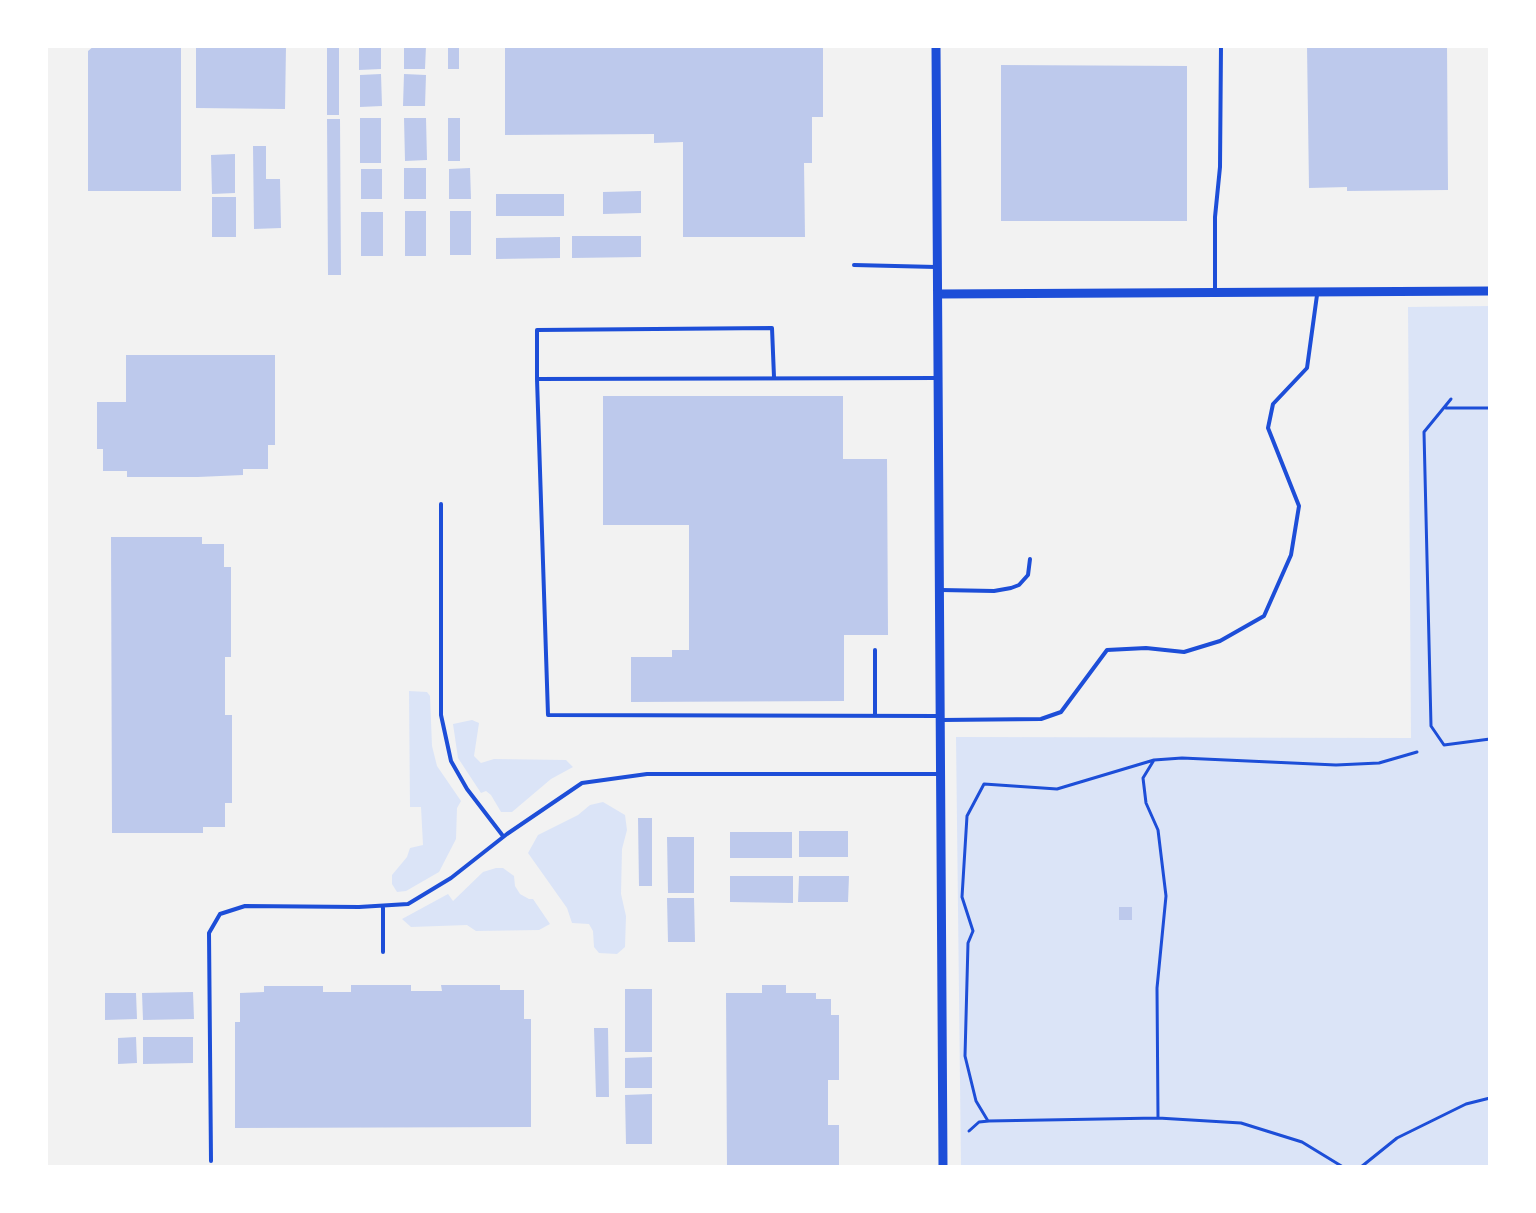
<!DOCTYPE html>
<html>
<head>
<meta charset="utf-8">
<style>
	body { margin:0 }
	#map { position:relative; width:1536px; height:1213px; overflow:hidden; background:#f2f2f2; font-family:Commissioner,sans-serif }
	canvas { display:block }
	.frame { position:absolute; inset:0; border:48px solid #fff; pointer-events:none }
</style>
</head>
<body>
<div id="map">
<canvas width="1536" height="1213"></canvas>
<div class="frame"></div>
</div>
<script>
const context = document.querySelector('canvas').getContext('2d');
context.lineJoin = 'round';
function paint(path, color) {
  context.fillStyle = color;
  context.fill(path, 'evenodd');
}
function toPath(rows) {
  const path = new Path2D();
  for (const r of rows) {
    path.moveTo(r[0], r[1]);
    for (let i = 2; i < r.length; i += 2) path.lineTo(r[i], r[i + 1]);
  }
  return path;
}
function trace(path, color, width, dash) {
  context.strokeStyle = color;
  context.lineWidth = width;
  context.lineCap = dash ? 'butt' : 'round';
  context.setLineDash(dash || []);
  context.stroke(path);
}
paint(toPath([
	[1490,306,1490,1167,961,1167,956,737,1411,738,1408,307],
	[409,691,427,692,430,696,432,746,437,766,461,801,457,808,456,839,439,872,406,891,397,892,392,884,392,875,407,857,410,848,423,845,421,807,410,807],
	[472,720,479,723,474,756,481,763,494,759,566,760,573,767,551,779,512,812,501,812,491,795,486,791,481,793,458,758,453,724],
	[603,802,625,815,627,830,622,849,621,894,626,916,625,947,617,954,599,953,594,947,593,931,589,924,572,923,567,908,528,853,538,835,578,815,590,805],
	[496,868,503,868,514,876,515,886,520,894,529,899,533,899,550,924,539,930,476,931,467,925,411,927,402,919,448,894,453,901,483,872]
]), '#dbe4f7');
paint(toPath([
	[94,46,181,46,181,191,88,191,88,51],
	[196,46,286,46,285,109,196,108],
	[327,46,339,46,339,115,327,115],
	[359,46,381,46,381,69,359,70],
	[404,46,426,46,425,69,404,69],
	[448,46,459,46,459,69,448,69],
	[505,46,823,46,823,117,812,117,812,163,804,163,805,237,683,237,683,142,654,143,654,134,505,135],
	[1307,46,1447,46,1448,190,1347,191,1347,187,1309,188],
	[1001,65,1187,66,1187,221,1001,221],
	[381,74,382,106,360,107,360,75],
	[404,74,426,75,425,106,403,106],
	[360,118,381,118,381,163,360,163],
	[404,118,426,118,427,160,405,161],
	[448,118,460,118,460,161,448,161],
	[327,119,340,119,341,275,328,275],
	[253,146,266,146,266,179,280,179,281,228,254,229],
	[235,154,235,193,212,194,211,155],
	[404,168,426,168,426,199,404,199],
	[470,168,471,199,449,199,449,169],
	[361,169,382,169,382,199,361,199],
	[641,191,641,213,603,214,603,192],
	[496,194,564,194,564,216,496,216],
	[212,197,236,197,236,237,212,237],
	[405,211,426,211,426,256,405,256],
	[450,211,471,211,471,255,450,255],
	[361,212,383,212,383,256,361,256],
	[572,236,641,236,641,257,572,258],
	[560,237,560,258,496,259,496,238],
	[126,355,275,355,275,445,268,445,268,469,243,469,243,475,198,477,127,477,127,471,103,471,103,449,97,449,97,402,126,402],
	[603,396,843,396,843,459,887,459,888,635,844,635,844,701,631,702,631,657,672,657,672,650,689,650,689,525,603,525],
	[111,537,202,537,202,544,224,544,224,567,231,567,231,657,225,657,225,715,232,715,232,803,225,803,225,827,203,827,203,833,112,833],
	[638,818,652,818,652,886,639,886],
	[799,831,848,831,848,857,799,857],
	[730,832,792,832,792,858,730,858],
	[667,837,694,837,694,893,668,893],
	[730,876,793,876,793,903,730,902],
	[799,876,849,876,848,902,798,902],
	[667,898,694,898,695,942,668,942],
	[1119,907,1132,907,1132,920,1119,920],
	[351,985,411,985,411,991,442,991,441,985,500,985,500,990,524,990,524,1019,531,1019,531,1127,235,1128,235,1022,240,1022,240,993,264,992,264,986,323,986,323,992,351,992],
	[762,985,786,985,786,993,816,993,816,999,831,999,831,1015,839,1015,839,1080,828,1080,828,1125,839,1125,839,1167,727,1167,726,993,762,993],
	[625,989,652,989,652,1052,625,1052],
	[193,992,194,1019,143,1020,142,993],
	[105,993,136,993,137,1019,105,1020],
	[594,1028,608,1028,609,1097,596,1097],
	[136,1037,137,1063,118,1064,118,1038],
	[143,1037,193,1037,193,1063,143,1064],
	[652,1057,652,1088,625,1088,625,1058],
	[652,1094,652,1144,626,1144,625,1095]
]), '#bdc9ec');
trace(toPath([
	[1451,399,1424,432,1431,726,1444,745,1490,739],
	[1446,408,1490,408],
	[1154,760,1143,778,1146,803,1158,830,1166,896,1157,988,1158,1118,988,1121,976,1101,965,1056,968,943,973,931,962,897,967,816,984,784,1057,789,1154,760,1182,758,1336,765,1379,763,1417,752],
	[1158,1118,1241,1123,1302,1142,1343,1167],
	[969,1131,979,1122,989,1121],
	[1361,1167,1397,1138,1466,1104,1490,1098]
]), '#1d4ed8', 3);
trace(toPath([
	[854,265,936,267],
	[1215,291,1215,217,1220,167,1221,46],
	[937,378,537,379,548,715,938,716],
	[537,379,537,330,772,328,774,377],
	[441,504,441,715,451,761,467,789,503,836],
	[941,590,994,591,1011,588,1019,585,1028,575,1030,559],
	[875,650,875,715],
	[942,720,1041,719,1061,712,1107,650,1146,648,1184,652,1220,641,1264,616,1291,555,1299,506,1268,428,1273,404,1307,368,1317,295],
	[383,952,383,907],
	[211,1161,209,933,220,914,245,906,359,907,408,904,451,878,507,834,582,783,647,774,939,774]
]), '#1d4ed8', 4);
trace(toPath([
	[936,46,943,1167],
	[939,294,1490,291]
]), '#1d4ed8', 9);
</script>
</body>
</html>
